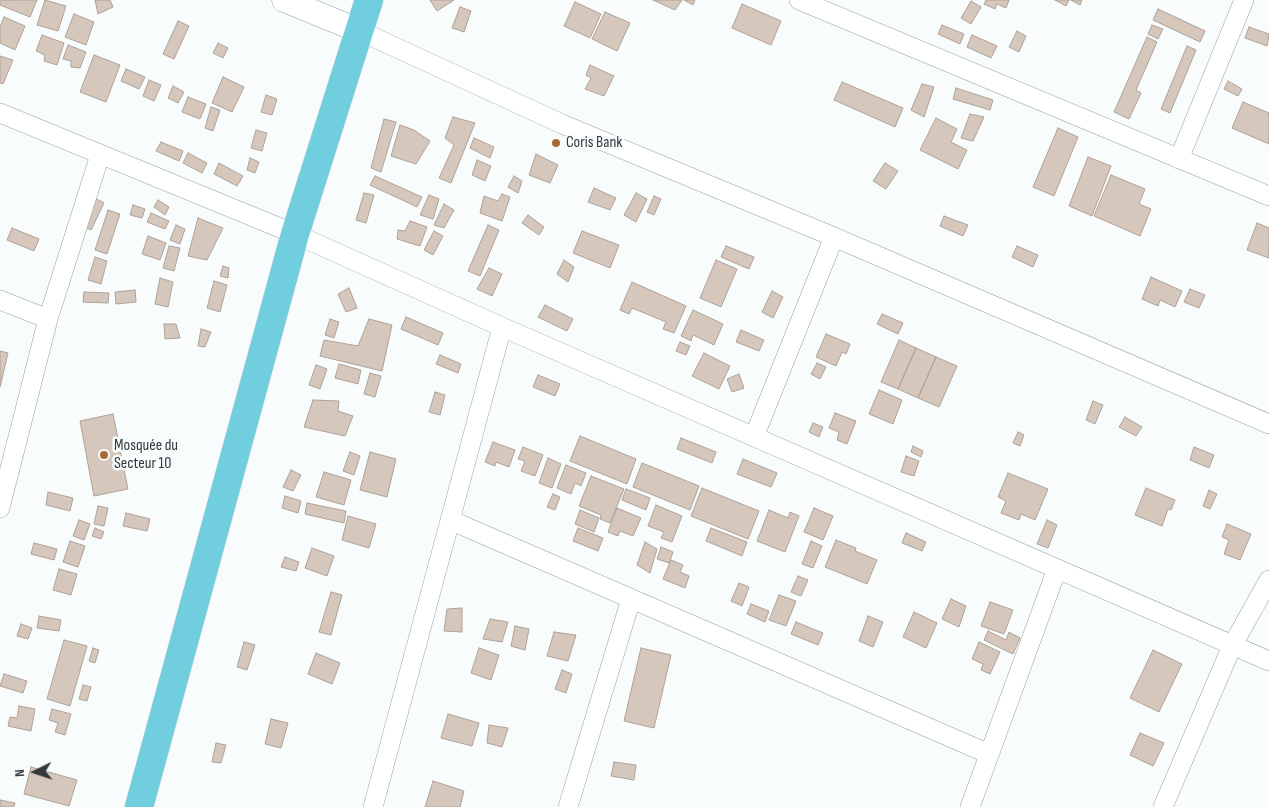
<!DOCTYPE html>
<html>
<head>
<meta charset="utf-8">
<style>
	body { margin:0 }
	#map { position:relative; width:1269px; height:807px; overflow:hidden; background:#f8fcfd; font-family:"Sofia Sans Condensed",sans-serif }
	canvas { display:block }
	.north { position:absolute; left:10px; top:747px; width:50px; height:50px; -webkit-text-stroke:4px #f8fcfd; paint-order:stroke; rotate:266deg; font-size:14px; font-weight:700; line-height:20px; text-align:center; color:#31393b }
	.north::after { content:''; display:block; margin:auto; width:18px; height:22px; background:#31393b; clip-path:polygon(50% 0,100% 100%,50% 72%,0 100%) }
</style>
</head>
<body>
<div id="map">
<canvas width="1269" height="807"></canvas>
<div class="north">N</div>
</div>
<script>
const context = document.querySelector('canvas').getContext('2d');
context.lineJoin = 'round';
function paint(path, color) {
  context.fillStyle = color;
  context.fill(path, 'evenodd');
}
function toPath(rows) {
  const path = new Path2D();
  for (const r of rows) {
    path.moveTo(r[0], r[1]);
    for (let i = 2; i < r.length; i += 2) path.lineTo(r[i], r[i + 1]);
  }
  return path;
}
function trace(path, color, width, dash) {
  context.strokeStyle = color;
  context.lineWidth = width;
  context.lineCap = dash ? 'butt' : 'round';
  context.setLineDash(dash || []);
  context.stroke(path);
}
function drawText(font, color, halo, rows, align = 'center') {
  context.font = font + ' "Sofia Sans Condensed",sans-serif';
  context.lineWidth = 5;
  context.setLineDash([]);
  context.textBaseline = 'middle';
  context.strokeStyle = halo;
  context.fillStyle = color;
  for (const [text, x, y, turn = 0] of rows) {
    context.save();
    context.translate(x, y);
    context.rotate((+turn || 0) * Math.PI / 180);
    context.textAlign = isNaN(turn) ? turn : align;
    if (halo) context.strokeText(text, 0, 0);
    context.fillText(text, 0, 0);
    context.restore();
  }
}
const building = toPath([
	[0,0,37,0,30,17,0,5,0,0],
	[45,0,66,6,58,31,37,25,45,0],
	[95,0,110,0,113,7,98,14,95,0],
	[430,0,454,0,437,11,430,0],
	[653,0,682,0,675,10,653,0],
	[684,0,695,0,693,5,684,0],
	[986,0,1009,0,1006,8,997,4,995,9,984,4,986,0],
	[1055,0,1069,0,1066,6,1055,0],
	[1071,0,1082,0,1080,5,1071,0],
	[971,1,981,7,971,24,961,18,971,1],
	[575,2,601,14,590,38,564,26,575,2],
	[742,4,781,21,771,45,732,28,742,4],
	[460,7,471,11,464,32,452,28,460,7],
	[1158,9,1205,31,1200,42,1153,20,1158,9],
	[605,12,630,23,617,51,592,39,605,12],
	[74,14,94,22,86,45,65,37,74,14],
	[4,17,25,26,15,50,0,43,0,27,4,17],
	[178,21,189,26,174,59,163,54,178,21],
	[942,25,964,34,960,44,938,34,942,25],
	[1152,25,1163,29,1158,39,1148,34,1152,25],
	[1249,27,1269,34,1267,46,1245,38,1249,27],
	[1017,31,1026,36,1019,52,1009,47,1017,31],
	[42,35,64,43,57,65,44,61,45,55,36,51,42,35],
	[972,35,997,46,991,58,967,47,972,35],
	[1147,37,1157,42,1136,90,1141,93,1129,119,1114,112,1147,37],
	[218,43,228,48,223,58,213,53,218,43],
	[68,45,86,52,80,68,71,67,71,61,63,59,68,45],
	[1187,46,1196,50,1170,113,1161,109,1187,46],
	[94,55,120,65,106,102,80,92,94,55],
	[0,56,13,60,3,84,0,83,0,56],
	[590,65,614,76,604,96,585,89,591,78,586,75,590,65],
	[126,69,145,77,139,89,121,81,126,69],
	[223,77,244,87,232,112,212,103,223,77],
	[149,80,161,85,154,101,143,96,149,80],
	[1228,81,1242,89,1238,96,1224,89,1228,81],
	[842,82,903,108,895,127,834,100,842,82],
	[922,84,934,87,924,117,911,110,922,84],
	[173,86,184,92,178,103,168,98,173,86],
	[956,88,993,100,990,110,953,99,956,88],
	[266,95,277,99,272,115,261,112,266,95],
	[188,97,206,104,200,119,182,112,188,97],
	[1243,102,1269,113,1269,144,1232,128,1243,102],
	[211,107,220,110,213,131,205,128,211,107],
	[970,114,984,117,973,141,961,138,970,114],
	[453,117,475,123,451,183,439,178,454,145,445,138,453,117],
	[936,118,957,129,951,142,967,150,958,169,920,150,936,118],
	[384,119,396,122,381,172,371,168,384,119],
	[400,125,414,130,430,141,416,164,391,156,400,125],
	[1058,128,1078,137,1054,196,1033,187,1058,128],
	[256,130,267,133,262,151,251,148,256,130],
	[474,138,494,147,490,158,470,148,474,138],
	[161,142,183,151,179,161,156,151,161,142],
	[188,153,207,163,202,173,183,163,188,153],
	[536,154,558,165,550,183,529,175,536,154],
	[1088,157,1111,166,1092,216,1069,206,1088,157],
	[250,158,259,162,255,173,247,170,250,158],
	[477,160,491,166,485,181,472,175,477,160],
	[219,163,243,176,237,186,214,174,219,163],
	[885,163,898,171,886,189,873,181,885,163],
	[1111,175,1145,189,1139,204,1151,209,1140,236,1094,216,1111,175],
	[375,176,422,197,417,207,370,185,375,176],
	[514,176,522,181,518,193,508,187,514,176],
	[594,188,616,198,610,210,588,202,594,188],
	[364,193,374,195,366,223,356,220,364,193],
	[636,193,647,199,636,222,624,215,636,193],
	[502,194,510,197,502,221,480,213,484,196,498,201,502,194],
	[429,195,439,199,433,219,420,215,429,195],
	[654,196,661,199,654,215,647,212,654,196],
	[93,197,104,203,91,230,80,224,93,197],
	[158,200,169,207,165,215,154,207,158,200],
	[444,204,454,210,444,228,434,225,444,204],
	[133,205,145,209,142,218,130,215,133,205],
	[108,210,120,214,107,254,95,250,108,210],
	[151,213,169,221,165,229,147,222,151,213],
	[528,215,544,227,539,235,522,223,528,215],
	[944,216,968,225,963,236,940,226,944,216],
	[198,218,223,228,207,260,188,256,198,218],
	[410,221,427,227,420,246,397,239,398,230,405,231,410,221],
	[1257,223,1269,228,1269,258,1247,250,1257,223],
	[176,225,185,229,180,244,170,240,176,225],
	[488,225,499,230,480,276,468,271,488,225],
	[12,228,39,239,34,251,7,240,12,228],
	[434,231,443,236,433,255,424,250,434,231],
	[582,231,619,245,610,268,573,253,582,231],
	[148,236,166,243,160,260,142,254,148,236],
	[169,246,180,248,174,271,163,268,169,246],
	[726,246,754,257,749,269,721,257,726,246],
	[1017,246,1038,255,1033,267,1012,257,1017,246],
	[95,257,107,261,101,284,88,280,95,257],
	[564,260,574,267,568,282,557,274,564,260],
	[716,260,737,269,721,307,700,298,716,260],
	[223,266,229,268,228,278,220,276,223,266],
	[489,268,502,274,492,296,477,289,489,268],
	[1151,277,1182,291,1175,307,1160,300,1158,306,1142,299,1151,277],
	[160,278,173,282,168,307,155,304,160,278],
	[214,281,227,285,220,312,207,308,214,281],
	[632,282,686,306,674,333,663,329,666,322,632,308,629,314,620,310,632,282],
	[349,288,357,308,346,312,338,294,349,288],
	[1190,289,1205,295,1199,308,1184,302,1190,289],
	[135,290,136,302,116,304,115,292,135,290],
	[772,291,783,297,773,318,762,312,772,291],
	[84,292,109,293,108,303,83,302,84,292],
	[545,305,573,319,567,331,538,317,545,305],
	[693,310,723,324,714,345,693,335,691,341,681,336,693,310],
	[882,314,903,323,898,334,877,324,882,314],
	[406,317,443,333,438,345,401,329,406,317],
	[330,319,339,322,334,338,325,335,330,319],
	[369,319,392,325,382,371,320,356,324,340,358,346,369,319],
	[164,324,176,324,180,338,165,339,164,324],
	[201,329,211,332,205,347,198,346,201,329],
	[741,330,764,340,759,351,736,342,741,330],
	[826,334,850,344,846,354,842,352,836,366,816,357,826,334],
	[899,340,916,348,898,389,881,382,899,340],
	[680,342,690,346,686,355,676,351,680,342],
	[916,348,936,357,918,398,898,389,916,348],
	[0,351,8,353,0,387,0,351],
	[704,353,730,366,719,389,692,376,704,353],
	[440,355,461,364,458,373,436,364,440,355],
	[936,357,957,366,939,407,918,398,936,357],
	[817,363,826,367,820,379,811,374,817,363],
	[339,364,361,370,358,384,335,378,339,364],
	[316,365,327,369,320,389,309,385,316,365],
	[370,373,381,376,375,397,364,394,370,373],
	[739,374,744,388,732,392,727,379,739,374],
	[538,375,560,384,555,396,533,387,538,375],
	[879,390,902,400,893,424,869,414,879,390],
	[435,392,445,395,440,415,429,412,435,392],
	[313,400,339,401,338,411,353,416,345,436,304,427,313,400],
	[1093,401,1103,405,1095,424,1086,420,1093,401],
	[835,413,856,421,847,444,837,440,839,432,829,428,835,413],
	[113,414,128,489,94,496,80,421,113,414],
	[1125,417,1142,427,1136,436,1119,427,1125,417],
	[813,423,823,427,819,437,809,432,813,423],
	[1018,432,1024,435,1020,446,1013,443,1018,432],
	[580,436,636,459,627,484,570,461,580,436],
	[681,438,716,452,712,463,677,449,681,438],
	[493,442,515,450,509,467,496,462,495,466,485,462,493,442],
	[913,446,923,451,921,457,911,452,913,446],
	[523,447,543,455,535,476,521,471,525,461,518,459,523,447],
	[1194,447,1214,455,1209,468,1190,460,1194,447],
	[350,452,360,456,354,475,343,471,350,452],
	[370,452,396,459,387,497,360,490,370,452],
	[906,456,919,461,914,476,901,472,906,456],
	[548,458,561,464,552,488,539,483,548,458],
	[743,459,777,473,771,487,737,474,743,459],
	[642,463,699,486,690,510,633,487,642,463],
	[566,465,586,473,581,486,575,483,571,494,557,488,566,465],
	[291,470,301,475,293,491,283,487,291,470],
	[324,472,351,480,344,505,316,497,324,472],
	[1008,473,1048,489,1035,520,1021,514,1019,520,1001,513,1006,501,998,497,1008,473],
	[591,476,624,489,610,523,600,519,601,515,579,506,591,476],
	[702,488,759,511,748,539,691,516,702,488],
	[1146,488,1175,500,1171,510,1168,509,1162,526,1135,515,1146,488],
	[626,489,650,498,646,510,622,500,626,489],
	[1209,490,1217,494,1210,509,1203,506,1209,490],
	[48,492,73,498,70,511,46,505,48,492],
	[553,494,560,497,555,510,547,507,553,494],
	[285,496,301,501,298,513,282,508,285,496],
	[307,503,346,511,344,523,305,514,307,503],
	[656,505,682,516,672,542,661,538,664,532,648,526,656,505],
	[98,506,108,508,104,526,94,524,98,506],
	[617,508,641,518,633,536,620,531,618,536,608,532,617,508],
	[814,508,833,516,823,540,804,532,814,508],
	[580,510,599,518,594,532,575,524,580,510],
	[769,510,788,518,790,512,799,516,785,552,757,541,769,510],
	[126,513,150,519,147,531,123,526,126,513],
	[348,516,376,524,369,548,342,540,348,516],
	[79,520,90,524,84,540,73,536,79,520],
	[1047,520,1057,525,1048,548,1037,544,1047,520],
	[1227,524,1251,534,1240,560,1224,554,1229,540,1222,537,1227,524],
	[95,528,104,532,101,539,92,536,95,528],
	[578,528,603,538,598,551,573,541,578,528],
	[711,528,747,542,742,556,706,541,711,528],
	[906,533,926,542,922,551,902,543,906,533],
	[836,540,856,548,855,551,877,560,867,584,825,567,836,540],
	[70,541,85,546,78,567,63,562,70,541],
	[811,541,822,546,813,568,802,564,811,541],
	[645,542,657,549,650,573,637,565,645,542],
	[34,543,57,549,54,560,31,554,34,543],
	[661,547,673,552,669,563,657,559,661,547],
	[312,548,334,556,327,576,305,568,312,548],
	[285,557,299,562,296,571,281,567,285,557],
	[671,560,683,565,680,572,689,576,685,588,663,579,671,560],
	[59,569,77,574,71,595,53,590,59,569],
	[798,576,808,580,801,596,791,592,798,576],
	[739,583,749,587,742,606,731,601,739,583],
	[331,592,342,595,331,635,319,632,331,592],
	[779,595,796,601,786,626,769,620,779,595],
	[951,599,966,606,959,627,942,619,951,599],
	[990,602,1013,610,1004,634,981,626,990,602],
	[751,604,769,611,765,622,747,614,751,604],
	[462,608,462,632,444,631,447,609,462,608],
	[914,612,937,623,926,648,903,637,914,612],
	[39,616,61,620,59,631,37,628,39,616],
	[868,616,883,622,873,647,859,641,868,616],
	[490,619,508,622,502,642,483,639,490,619],
	[796,622,823,633,818,645,791,634,796,622],
	[21,624,32,628,28,639,17,636,21,624],
	[515,626,529,629,525,650,511,646,515,626],
	[988,631,1006,640,1009,632,1020,638,1013,654,984,640,988,631],
	[554,632,576,635,568,661,547,656,554,632],
	[64,640,87,646,70,706,47,699,64,640],
	[244,642,255,645,247,670,237,667,244,642],
	[979,642,1000,652,990,674,981,670,983,664,972,659,979,642],
	[93,648,99,650,95,663,89,661,93,648],
	[479,648,499,655,491,680,471,673,479,648],
	[641,648,671,655,654,728,624,721,641,648],
	[1153,650,1182,664,1159,712,1130,698,1153,650],
	[316,653,340,663,332,684,308,674,316,653],
	[562,670,572,674,566,693,555,689,562,670],
	[4,674,27,681,23,693,0,686,4,674],
	[83,685,91,687,87,701,79,699,83,685],
	[19,706,35,709,31,731,8,726,10,717,17,718,19,706],
	[52,709,71,714,65,735,55,732,58,723,49,720,52,709],
	[448,714,479,723,472,746,441,738,448,714],
	[271,719,288,723,281,748,265,744,271,719],
	[489,725,508,728,502,747,487,743,489,725],
	[1140,733,1164,743,1153,766,1130,755,1140,733],
	[216,743,226,745,221,763,212,762,216,743],
	[614,762,636,765,634,780,611,776,614,762],
	[31,767,77,780,69,806,24,794,31,767],
	[433,781,464,791,460,807,425,807,433,781],
	[0,800,15,803,14,807,0,807,0,800]
]);
paint(building, '#d6c7bc');
trace(building, '#afa197', 1);
const minor = toPath([
	[799,0,1269,196],
	[360,31,562,124,834,237,1269,424],
	[0,113,295,234,502,327,1269,661],
	[1179,159,1244,0],
	[0,300,48,319],
	[754,437,834,237],
	[0,508,48,319,100,155],
	[450,520,989,754],
	[373,807,502,327],
	[568,807,631,599],
	[970,807,1057,569],
	[1163,807,1232,646,1269,580]
]);
const tertiary = toPath([
	[284,0,360,31]
]);
const primary = toPath([
	[139,807,295,234,369,0]
]);
trace(minor, '#90a3a7', 20);
trace(tertiary, '#90a3a7', 25);
trace(primary, '#d6d7d8', 29);
trace(minor, '#fff', 19);
trace(tertiary, '#fff', 24);
trace(primary, '#70cede', 28);
for (const [x, y, r, color] of [
	[556,143,5,"#aa6933"],
	[104,455,5,"#aa6933"]
]) {
  const dot = new Path2D();
  dot.arc(x, y, r, 0, 2 * Math.PI);
  context.fillStyle = color;
  context.fill(dot);
  trace(dot, '#f8fcfd', 2);
}
drawText('16px', '#31393b', '#f8fcfd', [
	["Coris Bank",566,143],
	["Mosquée du",114,446],
	["Secteur 10",114,464]
], 'left');
</script>
</body>
</html>
